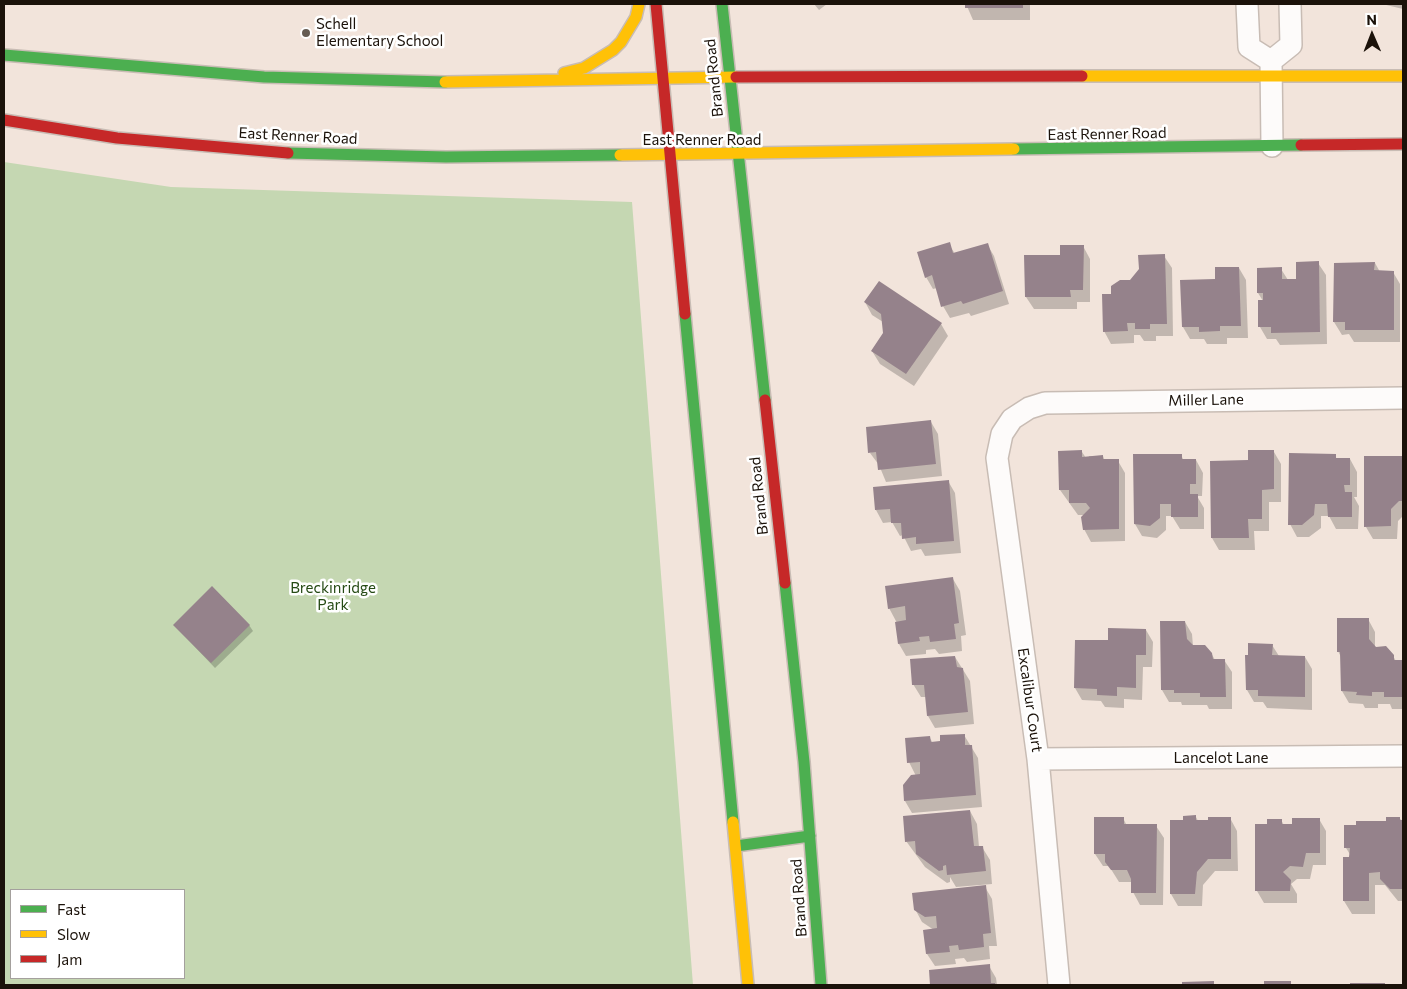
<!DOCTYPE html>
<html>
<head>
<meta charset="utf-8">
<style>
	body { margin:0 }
	#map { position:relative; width:1407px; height:989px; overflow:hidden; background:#f2e4db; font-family:Commissioner,sans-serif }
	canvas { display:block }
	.frame { position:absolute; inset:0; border:5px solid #1b120a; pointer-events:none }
	.legend { position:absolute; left:10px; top:889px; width:175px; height:90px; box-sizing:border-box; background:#fff; border:1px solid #a4a09d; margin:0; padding:6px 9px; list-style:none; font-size:15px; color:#1b120a }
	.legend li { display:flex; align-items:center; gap:10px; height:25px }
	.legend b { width:25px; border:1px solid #a4a09d }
	.north { position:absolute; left:1347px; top:10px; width:50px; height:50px; -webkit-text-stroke:4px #fff; paint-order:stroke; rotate:359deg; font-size:14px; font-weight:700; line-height:20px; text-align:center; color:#1b120a }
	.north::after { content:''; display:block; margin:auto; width:18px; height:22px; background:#1b120a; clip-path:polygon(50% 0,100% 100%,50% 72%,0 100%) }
</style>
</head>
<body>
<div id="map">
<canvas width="1407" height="989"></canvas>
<div class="frame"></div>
<ul class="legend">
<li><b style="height:6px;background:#4caf50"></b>Fast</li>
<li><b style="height:6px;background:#ffc107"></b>Slow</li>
<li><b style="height:6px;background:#c62828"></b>Jam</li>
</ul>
<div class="north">N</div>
</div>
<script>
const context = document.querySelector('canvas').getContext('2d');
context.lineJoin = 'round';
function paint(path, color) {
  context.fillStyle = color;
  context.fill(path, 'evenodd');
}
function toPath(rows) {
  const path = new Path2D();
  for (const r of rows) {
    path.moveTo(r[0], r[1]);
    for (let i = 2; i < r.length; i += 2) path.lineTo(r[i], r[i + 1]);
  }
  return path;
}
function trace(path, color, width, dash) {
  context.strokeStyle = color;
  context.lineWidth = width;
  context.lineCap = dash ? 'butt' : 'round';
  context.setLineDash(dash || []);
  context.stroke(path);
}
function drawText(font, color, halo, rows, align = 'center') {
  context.font = font + ' Commissioner,sans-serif';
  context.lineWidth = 5;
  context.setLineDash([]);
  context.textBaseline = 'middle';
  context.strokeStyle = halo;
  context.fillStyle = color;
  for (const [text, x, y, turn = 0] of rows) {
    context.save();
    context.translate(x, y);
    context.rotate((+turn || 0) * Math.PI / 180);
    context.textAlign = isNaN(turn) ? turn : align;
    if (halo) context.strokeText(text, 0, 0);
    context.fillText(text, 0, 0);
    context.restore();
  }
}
paint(toPath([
	[4,162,171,187,632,202,693,985,4,985],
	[11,890,184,890,184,978,11,978]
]), '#c5d7b2');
paint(toPath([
	[814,4,827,4,819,10],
	[966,4,1030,4,1030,20,973,20],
	[1382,4,1403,4,1403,9],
	[949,244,955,254,987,244,994,256,1009,304,971,316,969,313,950,318,943,306,937,288,933,289,926,277],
	[1083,246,1090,259,1090,302,1077,302,1077,309,1034,309,1026,297,1061,256],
	[1164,256,1172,268,1173,336,1156,336,1156,341,1144,341,1140,335,1134,335,1134,343,1111,344,1104,331,1112,296],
	[1318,263,1326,275,1327,344,1280,345,1276,339,1267,339,1260,327,1263,301,1258,293,1281,269,1288,280,1297,280],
	[1375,263,1380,272,1393,272,1400,284,1400,342,1354,342,1349,334,1342,335,1334,322,1336,264],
	[1239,268,1246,280,1248,338,1227,338,1227,344,1207,344,1204,339,1190,339,1183,327,1216,280],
	[865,302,941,324,948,336,914,386,880,364,872,351,885,333,883,322,872,315],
	[931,422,938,434,942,476,886,482,879,465,870,453],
	[1082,452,1086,458,1089,458,1089,456,1103,456,1105,461,1118,461,1125,473,1125,541,1091,542,1084,529,1085,515,1078,515,1060,490],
	[1274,452,1281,464,1281,502,1269,502,1269,531,1254,531,1255,550,1219,550,1212,538,1250,461],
	[1181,455,1184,461,1196,460,1203,473,1202,496,1197,496,1204,508,1204,529,1180,529,1172,516,1166,516,1166,530,1157,538,1142,536,1135,524],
	[1335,456,1337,459,1350,459,1357,472,1357,497,1354,497,1359,506,1358,529,1336,529,1329,516,1321,516,1321,528,1309,537,1297,537,1290,524],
	[1366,457,1403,457,1403,516,1398,521,1397,539,1373,539,1366,527],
	[948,481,955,493,961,553,925,556,921,549,911,551,903,535,900,536,892,522,883,523,876,510,874,488],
	[953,579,960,591,966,635,961,636,962,651,939,654,935,649,926,650,926,654,906,656,899,644,897,623,889,608],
	[1368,619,1375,632,1375,648,1393,656,1396,661,1403,661,1403,709,1392,709,1390,704,1378,704,1378,708,1365,708,1363,704,1349,703,1342,691,1341,657,1338,651],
	[1185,622,1192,634,1193,646,1211,653,1215,660,1224,660,1232,672,1232,709,1209,709,1207,705,1182,705,1181,702,1169,702,1162,690],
	[174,625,249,625,253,631,215,668],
	[1146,630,1153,642,1152,667,1143,667,1142,700,1124,699,1124,708,1105,707,1101,701,1082,700,1075,688,1109,642],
	[1272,645,1279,656,1305,657,1312,669,1312,710,1267,708,1263,702,1254,702,1247,690],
	[955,657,970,681,974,724,935,728,928,716,926,697,921,697,913,684],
	[964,735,978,758,982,807,912,813,905,801,916,776,909,762,929,737,933,743,941,743],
	[970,811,977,824,979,847,982,847,990,860,992,884,956,887,950,877,950,882,947,883,925,867,906,841],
	[1196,817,1198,821,1230,818,1237,831,1238,871,1215,871,1203,885,1202,906,1178,906,1171,894,1184,822],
	[1123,818,1127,826,1156,826,1164,838,1163,905,1140,905,1133,892,1132,882,1119,882,1109,866,1103,866,1095,854],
	[1319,819,1326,831,1326,865,1313,865,1310,879,1297,879,1291,884,1297,894,1297,903,1264,903,1257,891,1268,825,1281,820,1284,825,1293,825],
	[1400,819,1403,821,1403,901,1398,901,1385,885,1375,885,1375,914,1352,914,1344,901,1344,859,1351,856,1346,848,1388,822],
	[985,887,992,899,997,946,989,946,990,959,967,962,964,958,955,959,956,964,935,966,927,954,924,931,934,930,922,922,915,909],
	[989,966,996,978,997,985,931,985,930,971]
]), '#0003');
paint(toPath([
	[965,4,1023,4,1023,8,965,8],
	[950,242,953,253,988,243,1003,291,963,304,961,301,941,307,932,275,925,278,917,252],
	[1060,245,1084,245,1083,290,1070,290,1071,297,1025,297,1024,255,1060,255],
	[1165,254,1167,324,1150,324,1150,329,1135,329,1135,323,1127,323,1128,331,1103,332,1102,294,1111,294,1111,286,1120,280,1130,280,1139,269,1138,255],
	[1319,261,1320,332,1271,333,1271,327,1258,327,1258,300,1263,300,1263,293,1257,293,1257,268,1282,267,1282,279,1296,279,1296,262],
	[1375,262,1374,270,1394,271,1394,330,1345,330,1345,322,1333,322,1334,263],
	[1215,267,1239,267,1241,326,1220,326,1220,331,1199,332,1199,327,1182,327,1180,280,1215,279],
	[879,281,942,323,906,374,871,351,883,333,881,314,864,302],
	[931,420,936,464,878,470,876,452,868,453,866,427],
	[1082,450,1082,457,1103,455,1103,459,1119,459,1119,529,1083,530,1081,517,1090,508,1086,503,1069,503,1069,490,1059,490,1058,451],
	[1248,450,1274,450,1274,489,1262,490,1262,519,1248,519,1249,538,1211,538,1210,461,1248,460],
	[1289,453,1336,454,1336,458,1350,458,1350,485,1344,485,1345,492,1352,492,1352,517,1328,517,1327,504,1315,504,1314,515,1302,525,1288,525],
	[1133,454,1182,454,1182,459,1196,459,1196,484,1190,484,1190,494,1198,494,1198,517,1171,517,1171,504,1160,504,1160,518,1150,526,1134,524],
	[1364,456,1403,456,1403,501,1399,501,1391,509,1391,526,1364,527],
	[949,480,954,541,916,544,916,537,902,539,901,523,891,523,890,509,875,510,873,487],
	[953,577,959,623,954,624,956,639,930,642,929,636,919,637,920,641,898,644,895,622,906,620,905,606,888,609,885,586],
	[212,586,250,625,211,663,173,625],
	[1337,618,1369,618,1369,639,1376,647,1386,646,1394,655,1394,660,1403,660,1403,697,1384,697,1384,692,1372,692,1372,696,1356,695,1357,692,1341,691,1340,652,1337,652],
	[1160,621,1185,621,1187,639,1193,645,1205,645,1212,653,1213,659,1225,659,1226,697,1200,697,1200,693,1174,693,1174,690,1161,690],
	[1108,628,1146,629,1146,655,1136,655,1136,688,1117,687,1117,696,1097,695,1097,689,1074,688,1075,640,1108,640],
	[1248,643,1273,644,1272,655,1305,656,1305,697,1258,696,1258,690,1246,690,1245,655,1248,655],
	[955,656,957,667,963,668,968,712,927,716,924,685,912,685,910,659],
	[965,734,965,745,972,745,976,795,904,801,903,785,911,775,920,774,920,762,907,763,905,738,930,736,931,742,940,741,940,735],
	[970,810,974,846,983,846,986,871,947,875,946,865,943,866,943,870,939,871,916,854,915,841,905,842,903,816],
	[1196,815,1196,820,1208,820,1208,817,1231,817,1231,859,1208,859,1197,872,1195,894,1170,894,1170,820,1183,820,1183,816],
	[1094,817,1124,817,1124,824,1157,824,1156,893,1131,893,1131,879,1127,870,1111,870,1105,862,1105,854,1094,854],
	[1386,817,1400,817,1400,820,1403,820,1403,889,1390,889,1380,879,1380,872,1369,873,1369,901,1343,901,1343,857,1349,857,1350,848,1344,848,1344,825,1356,825,1356,821,1386,821],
	[1292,818,1320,818,1320,853,1306,853,1303,867,1290,866,1283,872,1291,880,1290,891,1255,891,1255,824,1267,824,1267,819,1282,819,1282,824,1292,824],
	[986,885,991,933,983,934,984,947,959,950,958,945,949,946,950,952,926,954,923,930,937,928,936,916,925,917,914,910,912,893],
	[990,964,991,983,995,983,995,985,930,985,929,970],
	[1214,981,1214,985,1182,985,1182,982],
	[1264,981,1291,981,1291,985,1264,985],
	[1350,983,1385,983,1385,985,1350,985]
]), '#95828b');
const street = toPath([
	[1247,4,1249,47,1271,61],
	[1271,61,1272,146],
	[1271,61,1291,45,1290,4],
	[1038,759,1403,756],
	[1059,985,1038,759,997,458,1002,434,1012,419,1029,408,1045,403,1403,398]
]);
const fast = toPath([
	[722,4,765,400],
	[4,55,264,77,445,82],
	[1014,149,1301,145],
	[288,153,446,157,620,155],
	[685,314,733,822],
	[785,583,804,762,821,985],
	[736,846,810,836]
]);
const slow = toPath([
	[564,73,584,68,613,50,621,42,636,17,639,4],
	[1082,76,1403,76],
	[445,82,736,77],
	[620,155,1014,149],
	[733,822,748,985]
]);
const jam = toPath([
	[656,4,685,314],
	[736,77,1082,76],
	[4,120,117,138,288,153],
	[1301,145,1403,144],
	[765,400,785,583]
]);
trace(street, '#c8bcb4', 24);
trace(fast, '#c8bcb4', 14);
trace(slow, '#c8bcb4', 14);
trace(jam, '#c8bcb4', 14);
trace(street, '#fdfbfa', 21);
trace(fast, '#4caf50', 11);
trace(slow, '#ffc107', 11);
trace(jam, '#c62828', 11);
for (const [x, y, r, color] of [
	[306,33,5,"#665c53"]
]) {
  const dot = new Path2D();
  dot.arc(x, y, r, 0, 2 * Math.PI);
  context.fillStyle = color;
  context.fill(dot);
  trace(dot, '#fff', 2);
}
drawText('15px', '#1b120a', '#fff', [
	["Schell",316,24],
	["Elementary School",316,41]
], 'left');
drawText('15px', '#1b120a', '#fff', [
	["Brand Road",714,78,-96],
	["East Renner Road",1107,134,-1],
	["East Renner Road",298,136,3],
	["East Renner Road",702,140],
	["Miller Lane",1206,400,-1],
	["Brand Road",759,496,-96],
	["Excalibur Court",1030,700,82],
	["Lancelot Lane",1221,758],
	["Brand Road",799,898,-94]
]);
drawText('15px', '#254a14', '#fff', [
	["Breckinridge",333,588],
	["Park",333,605]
]);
</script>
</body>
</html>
